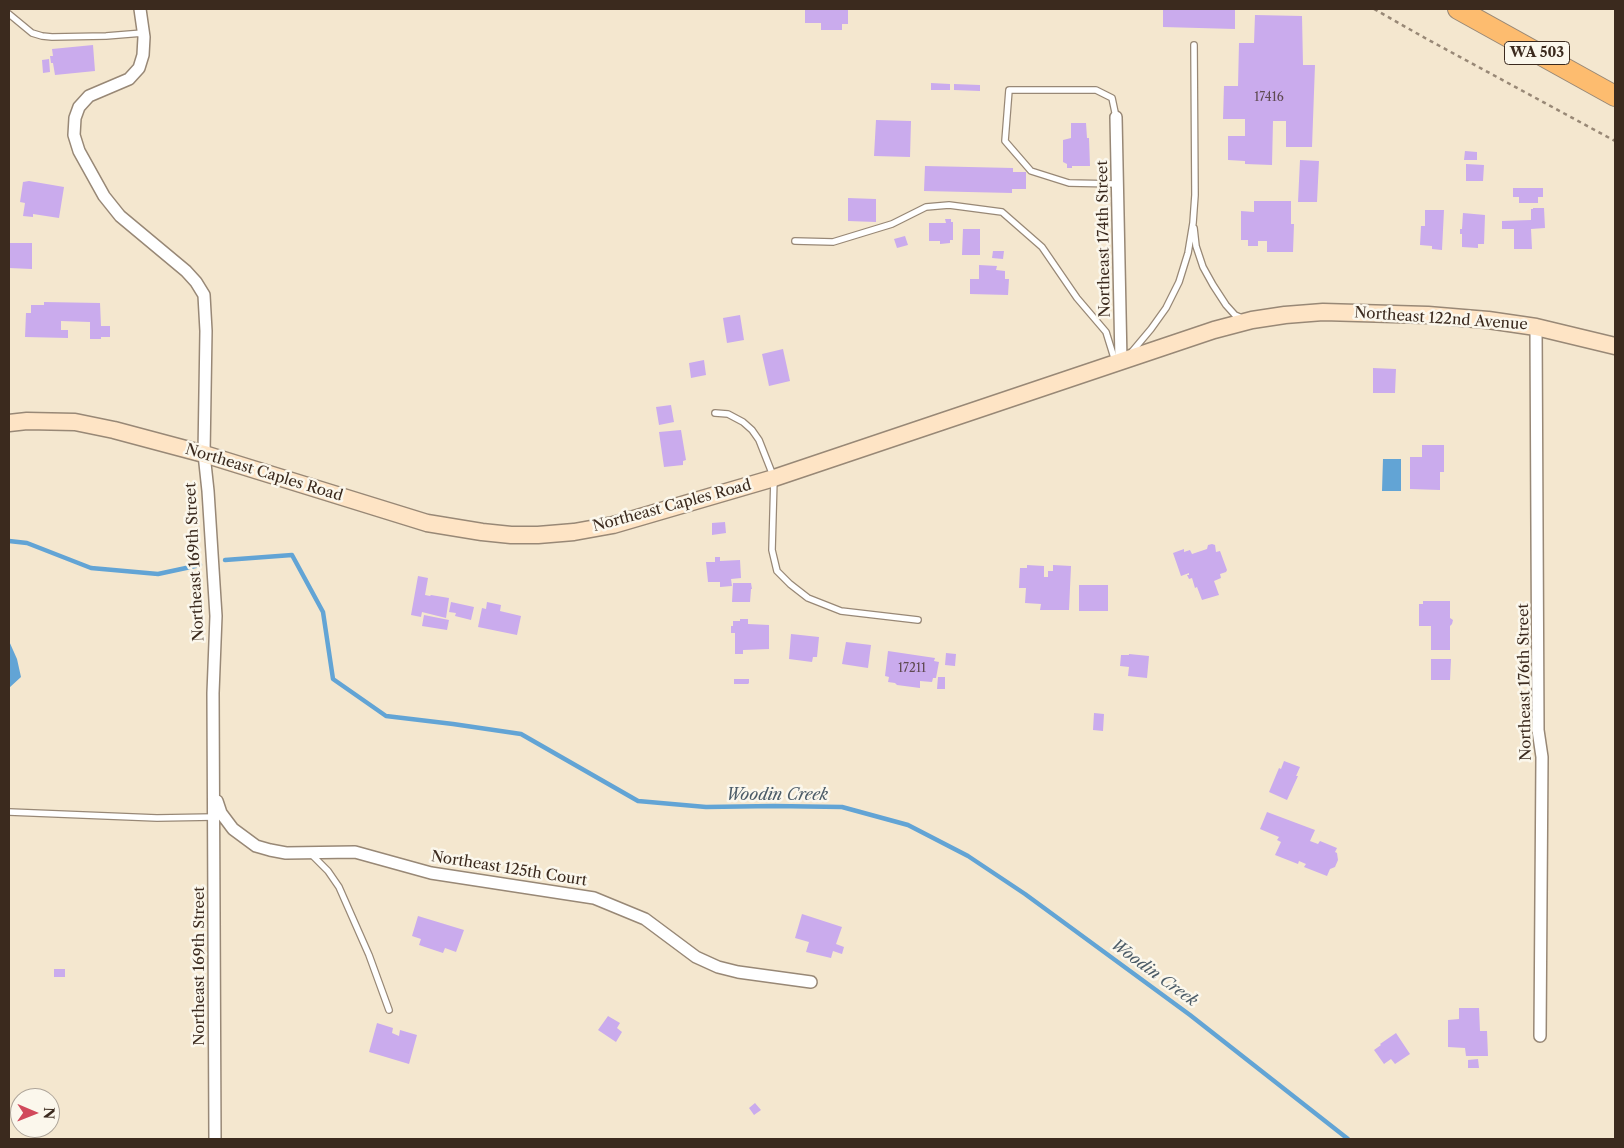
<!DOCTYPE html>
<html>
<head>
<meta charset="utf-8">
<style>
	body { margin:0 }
	#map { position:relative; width:1624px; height:1148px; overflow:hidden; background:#f4e7cf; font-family:"Libre Caslon Text",serif }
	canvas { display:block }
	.frame { position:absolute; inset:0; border:10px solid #3b2a1e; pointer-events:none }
	.north { position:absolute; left:10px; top:1088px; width:50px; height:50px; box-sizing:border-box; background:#fbf7ec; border:1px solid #aea59a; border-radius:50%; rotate:91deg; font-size:14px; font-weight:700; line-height:20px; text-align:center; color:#3b2a1e }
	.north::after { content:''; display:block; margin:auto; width:18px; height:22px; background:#d1495b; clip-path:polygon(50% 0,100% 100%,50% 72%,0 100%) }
</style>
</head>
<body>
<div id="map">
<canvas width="1624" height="1148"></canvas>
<div class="frame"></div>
<div class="north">N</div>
</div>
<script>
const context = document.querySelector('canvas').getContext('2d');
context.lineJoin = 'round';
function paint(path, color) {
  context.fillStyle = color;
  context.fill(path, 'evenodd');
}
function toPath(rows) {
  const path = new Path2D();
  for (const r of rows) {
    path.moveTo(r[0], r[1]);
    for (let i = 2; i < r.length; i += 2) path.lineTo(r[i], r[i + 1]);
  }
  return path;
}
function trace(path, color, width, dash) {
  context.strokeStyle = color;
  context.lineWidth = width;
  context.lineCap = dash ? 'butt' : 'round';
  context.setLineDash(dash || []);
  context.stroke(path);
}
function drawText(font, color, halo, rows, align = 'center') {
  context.font = font + ' "Libre Caslon Text",serif';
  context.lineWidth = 5;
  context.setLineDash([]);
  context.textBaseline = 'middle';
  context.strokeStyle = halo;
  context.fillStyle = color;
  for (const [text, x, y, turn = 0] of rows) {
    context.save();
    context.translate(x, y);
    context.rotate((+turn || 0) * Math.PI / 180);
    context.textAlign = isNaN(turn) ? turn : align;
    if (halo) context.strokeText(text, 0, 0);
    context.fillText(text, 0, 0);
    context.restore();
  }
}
paint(toPath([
	[1383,459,1401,459,1401,491,1382,491],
	[9,641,17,659,21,677,9,688]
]), '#62a4d5');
trace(toPath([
	[9,541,27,543,91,568,158,574,200,565],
	[225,560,292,555,323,612,333,679,386,716,453,724,521,734,638,801,706,807,774,806,842,807,908,825,968,856,1025,894,1190,1015,1348,1139]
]), '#62a4d5', 4.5);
paint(toPath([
	[805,9,848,9,848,24,842,24,842,30,821,30,821,23,805,23],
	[1163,9,1235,9,1235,29,1163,27],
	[1255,15,1302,16,1303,65,1315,65,1312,147,1286,147,1286,121,1273,121,1272,165,1245,164,1245,161,1228,160,1228,136,1245,136,1245,119,1223,119,1224,86,1238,86,1239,43,1254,43],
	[93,45,95,71,55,75,53,63,51,63,50,56,53,56,52,49],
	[49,59,50,72,43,73,42,60],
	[931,83,950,84,950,90,931,90],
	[954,84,980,85,980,91,954,90],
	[876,120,911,121,910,157,874,156],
	[1071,123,1086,123,1087,138,1089,138,1090,166,1072,166,1072,168,1067,168,1067,164,1063,162,1063,140,1071,138],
	[1465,151,1477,152,1477,160,1464,160],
	[1300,160,1319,161,1317,202,1298,202],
	[1466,164,1484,165,1483,181,1466,181],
	[925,166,1013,168,1013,172,1026,172,1026,189,1012,189,1012,193,924,191],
	[29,181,64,187,59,218,33,214,33,217,23,216,25,203,20,202,23,182],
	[1513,188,1543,188,1543,197,1538,197,1538,203,1519,203,1519,197,1513,197],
	[848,198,876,199,876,222,848,221],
	[1254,201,1291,201,1291,224,1294,224,1293,252,1267,252,1267,241,1258,241,1258,246,1248,246,1248,240,1241,240,1241,211,1254,212],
	[1533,208,1544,208,1545,228,1531,229,1532,249,1514,249,1514,229,1502,229,1502,221,1531,220,1531,209,1533,209],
	[1425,210,1444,210,1442,250,1432,249,1432,246,1420,245,1421,226,1425,226],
	[1463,213,1485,215,1484,244,1478,244,1478,248,1462,247,1462,234,1460,234,1460,229,1462,229],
	[945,219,951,219,951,222,953,222,953,240,950,240,950,243,940,244,940,241,929,241,929,223,946,223],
	[963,229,980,229,980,255,962,255],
	[905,236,908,245,897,248,894,239],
	[9,243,32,243,32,269,9,268],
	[993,251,1004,251,1003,259,992,258],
	[979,265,997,266,996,270,1005,271,1005,279,1009,279,1008,295,970,294,970,279,979,279],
	[44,302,100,303,101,326,110,326,110,337,101,337,101,339,90,339,90,322,61,321,61,330,68,330,68,338,25,337,26,313,31,313,31,305,44,305],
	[740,315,744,340,727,343,723,318],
	[783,349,790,381,769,386,762,354],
	[704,360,706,375,691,378,689,363],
	[1373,368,1396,369,1395,393,1373,393],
	[671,405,674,422,659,425,656,407],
	[681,430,686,460,683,461,683,465,664,467,659,432],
	[1422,445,1444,445,1444,472,1440,472,1440,490,1410,489,1410,457,1422,457],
	[725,522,726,533,712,535,712,523],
	[1212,544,1215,545,1216,552,1220,551,1227,570,1226,572,1220,574,1221,578,1214,581,1219,595,1202,600,1197,587,1195,588,1192,578,1189,579,1187,575,1189,575,1189,573,1181,576,1173,553,1184,549,1184,552,1190,550,1192,554,1207,549,1208,545],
	[715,557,720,557,720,561,740,560,741,578,731,579,732,586,720,587,720,582,708,582,706,562,715,562],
	[1027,565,1044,566,1044,577,1048,577,1048,571,1053,571,1053,565,1071,566,1069,610,1040,610,1041,604,1025,603,1026,588,1019,588,1020,568,1027,568],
	[418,576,428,578,425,595,430,596,431,595,449,598,446,618,422,612,421,617,411,615],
	[733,583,751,583,752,589,751,589,750,602,732,602],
	[1079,585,1108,585,1108,611,1079,611],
	[1423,601,1450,601,1450,618,1453,620,1452,624,1450,626,1450,650,1431,650,1431,626,1419,626,1419,604,1423,604],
	[451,602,474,607,471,620,455,616,456,613,449,612],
	[487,602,501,605,500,611,521,616,517,635,478,627,482,608,486,609],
	[424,615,449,620,447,630,422,626],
	[740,619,748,619,748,624,769,625,769,649,743,650,743,654,735,654,735,633,731,633,731,626,733,626,733,621,740,621],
	[791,634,819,637,817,657,813,657,812,662,789,659],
	[846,642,871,645,868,668,842,664],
	[888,651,935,658,934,661,939,662,936,678,933,678,932,682,920,681,920,688,897,685,895,683,888,682,889,677,885,676],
	[946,653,956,654,955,666,945,665],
	[1129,654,1149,656,1147,678,1128,676,1129,667,1120,666,1121,655,1129,655],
	[1431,659,1451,659,1450,680,1431,680],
	[938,677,945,677,945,689,937,689],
	[734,679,749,679,749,683,748,684,734,684],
	[1094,713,1104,714,1103,731,1093,730],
	[1284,761,1300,767,1296,776,1298,776,1287,800,1269,792,1279,768,1281,769],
	[1267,812,1315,830,1310,841,1318,844,1320,841,1337,848,1335,852,1337,853,1338,860,1335,867,1330,869,1327,876,1304,867,1306,864,1299,861,1298,864,1275,855,1281,842,1277,840,1279,837,1260,829],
	[802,914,842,927,836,944,844,947,842,954,833,951,831,958,806,952,809,942,795,938],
	[418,916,464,930,456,952,445,948,443,953,419,945,421,939,412,936],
	[54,969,65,969,65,977,54,977],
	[1459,1008,1479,1008,1480,1031,1487,1031,1488,1056,1466,1056,1465,1048,1448,1047,1448,1020,1459,1019],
	[608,1016,620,1023,617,1028,622,1032,616,1042,598,1030],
	[377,1023,393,1028,392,1033,399,1036,400,1030,417,1035,409,1064,369,1052],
	[1396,1033,1410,1054,1395,1064,1391,1059,1384,1064,1374,1050,1381,1045,1380,1044],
	[1478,1059,1479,1068,1468,1068,1468,1060],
	[755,1103,761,1110,754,1115,749,1108]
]), '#caabed');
const service = toPath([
	[9,14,32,33,42,36,52,37,106,36,143,33],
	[1116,117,1112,98,1096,90,1009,90,1005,141,1031,171,1069,183,1117,184],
	[1194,228,1196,246,1203,267,1213,285,1226,305,1235,315,1242,318],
	[795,241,833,242,892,224,926,207,949,205,1002,212,1042,247,1077,298,1106,332,1115,361],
	[1130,354,1151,329,1166,308,1179,282,1188,253,1193,223,1195,195,1194,45],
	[715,413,728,414,743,422,752,430,759,440,774,478,772,550,777,571,790,584,808,598,841,611,918,620],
	[9,812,157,818,214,817],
	[310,853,328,871,339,887,369,955,389,1010]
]);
const minor = toPath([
	[140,9,144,37,143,55,139,68,129,79,89,96,79,107,75,118,74,135,79,151,104,196,120,216,186,271,196,282,204,295,206,331,204,454,208,491,216,616,213,693,215,1139],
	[1116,117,1121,361],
	[1536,327,1538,730,1542,757,1540,1036],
	[217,801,221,813,233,829,256,846,270,850,286,853,355,852,431,873,594,898,645,919,696,957,718,967,738,972,811,982]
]);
const secondary = toPath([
	[9,423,27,421,75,422,114,430,204,454,427,523,482,532,511,535,538,535,574,532,613,525,774,478,1214,330,1252,320,1285,315,1323,312,1428,315,1488,320,1536,327,1615,346]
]);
const trunk = toPath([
	[1458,9,1615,96]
]);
trace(service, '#988876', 8);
trace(minor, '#988876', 14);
trace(secondary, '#988876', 19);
trace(trunk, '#988876', 22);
trace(toPath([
	[1374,9,1425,38,1615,141]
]), '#988876', 2.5, [4, 4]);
trace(service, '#fff', 5.5);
trace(minor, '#fff', 11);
trace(secondary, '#fee4c5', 16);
trace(trunk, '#fdbc6f', 20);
drawText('12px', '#5f4a52', null, [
	["17416",1269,98],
	["17211",912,669]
]);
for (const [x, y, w] of [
	[1537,53,65]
]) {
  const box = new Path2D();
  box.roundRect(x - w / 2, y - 11.5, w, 23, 4);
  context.fillStyle = '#fbf7ec';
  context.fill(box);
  trace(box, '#3b2a1e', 1);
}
drawText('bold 14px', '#3b2a1e', null, [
	["WA 503",1537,53]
]);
drawText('15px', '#3b2a1e', '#fbf7ec', [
	["Northeast 174th Street",1104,239,-91],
	["Northeast 122nd Avenue",1441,319,4],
	["Northeast Caples Road",264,473,17],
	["Northeast Caples Road",672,506,-15],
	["Northeast 169th Street",195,562,-93],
	["Northeast 176th Street",1525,682,-91],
	["Northeast 125th Court",509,869,9],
	["Northeast 169th Street",200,966,-90]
]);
drawText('italic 16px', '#4b5b67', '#fbf7ec', [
	["Woodin Creek",777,795],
	["Woodin Creek",1154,973,36]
]);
</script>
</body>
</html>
